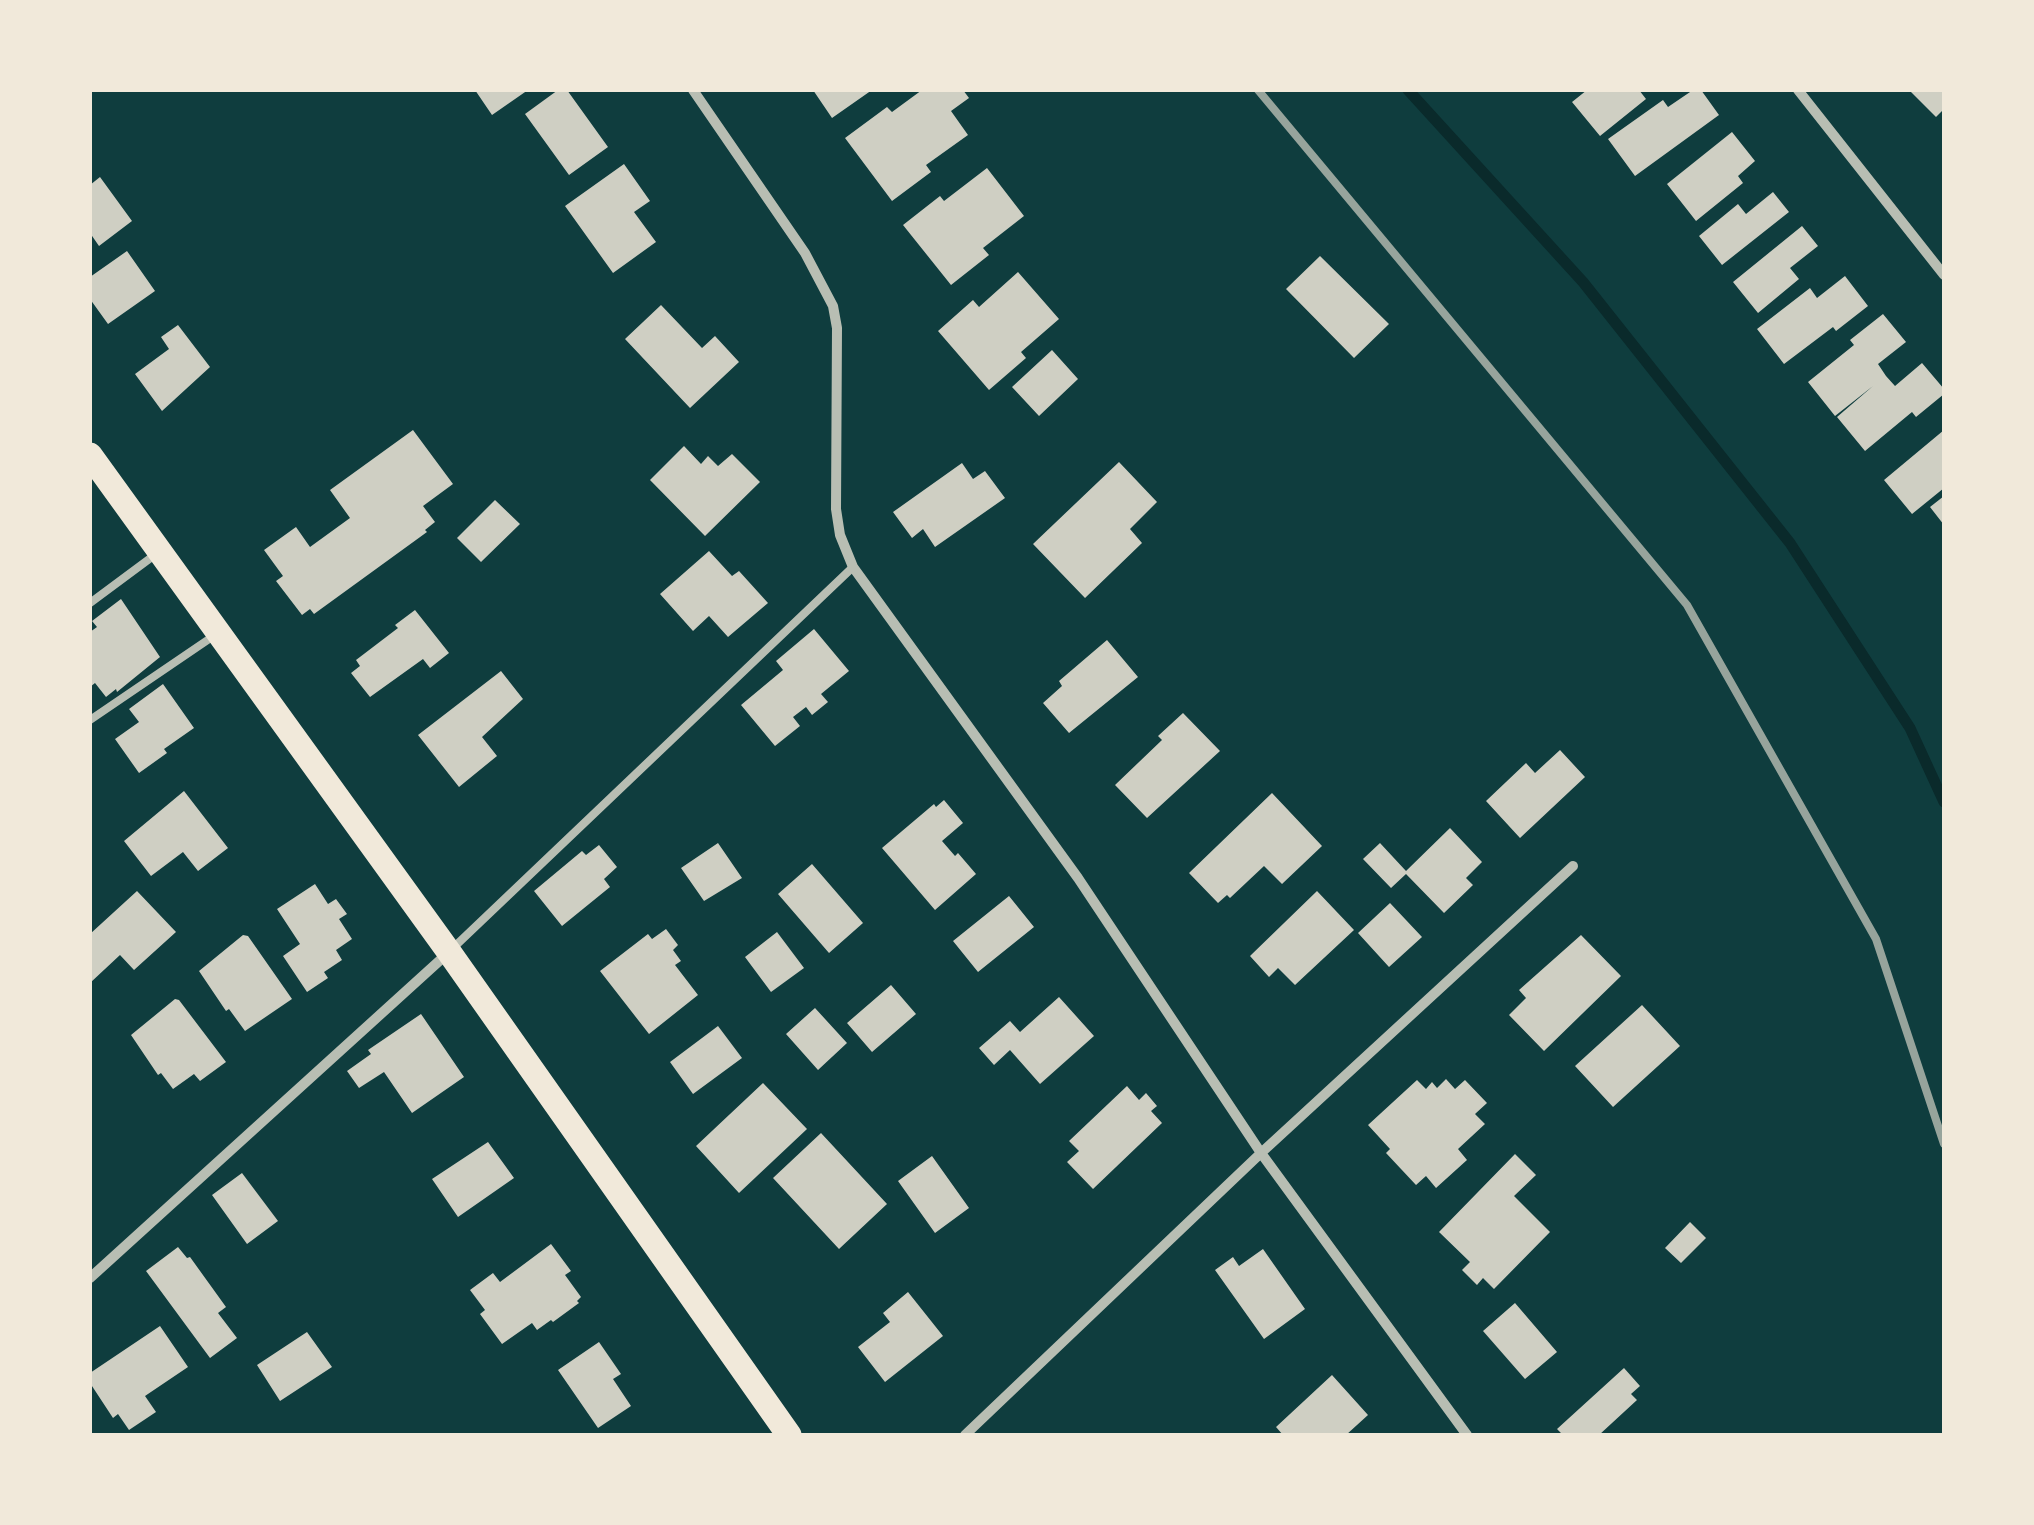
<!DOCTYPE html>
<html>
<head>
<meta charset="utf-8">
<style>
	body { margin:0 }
	#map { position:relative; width:2034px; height:1525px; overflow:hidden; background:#0f3d3e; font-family:Quicksand,sans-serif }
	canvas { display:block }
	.frame { position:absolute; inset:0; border:92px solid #f1e9da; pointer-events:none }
</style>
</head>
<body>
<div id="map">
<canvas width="2034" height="1525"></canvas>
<div class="frame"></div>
</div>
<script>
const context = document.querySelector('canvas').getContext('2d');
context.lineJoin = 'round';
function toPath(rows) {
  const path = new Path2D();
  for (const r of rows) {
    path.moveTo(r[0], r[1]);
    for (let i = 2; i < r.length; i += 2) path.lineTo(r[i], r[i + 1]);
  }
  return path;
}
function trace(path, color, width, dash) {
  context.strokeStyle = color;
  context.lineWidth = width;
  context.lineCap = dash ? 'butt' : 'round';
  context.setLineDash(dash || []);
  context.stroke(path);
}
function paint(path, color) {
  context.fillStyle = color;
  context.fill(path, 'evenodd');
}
trace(toPath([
	[1408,90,1583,282,1790,543,1910,728,1944,802]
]), '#0a2a2b', 11);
paint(toPath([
	[475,90,528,90,492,115],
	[558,90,567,90,608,147,569,175,525,114],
	[813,90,872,90,832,118],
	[922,90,963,90,969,98,951,111,968,135,926,165,931,172,892,201,845,138,887,107,892,112],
	[1587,90,1639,90,1646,99,1600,136,1572,102],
	[1693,90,1701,90,1719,115,1635,176,1608,139,1663,100,1668,107],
	[1909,90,1944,90,1944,109,1936,117],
	[1732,132,1755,161,1738,176,1743,183,1696,221,1667,184],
	[624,164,650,201,634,212,656,242,613,273,565,206],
	[987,168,1024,216,983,248,989,255,951,285,903,225,940,196,944,201],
	[100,177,132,221,99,246,90,233,90,185],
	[1773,192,1789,212,1722,265,1699,236,1738,204,1746,214],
	[1802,226,1818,246,1790,268,1799,279,1758,313,1733,282],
	[127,251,155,291,108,324,90,299,90,277],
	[1320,256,1389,324,1354,358,1286,289],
	[1018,272,1059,319,1021,352,1026,358,989,390,938,331,973,300,979,307],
	[1845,276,1868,306,1836,331,1833,327,1784,364,1757,329,1810,288,1817,298],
	[661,305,702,348,715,336,739,362,690,408,625,339],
	[1883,314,1906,342,1878,364,1886,376,1895,386,1922,363,1944,389,1944,394,1916,417,1912,412,1865,451,1837,417,1873,386,1835,416,1808,382,1854,345,1850,340],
	[178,325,210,367,162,411,135,374,169,349,161,337],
	[1052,350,1078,379,1039,416,1012,387],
	[413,430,453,484,423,506,435,522,425,530,427,532,314,614,310,609,302,615,276,581,283,576,264,550,296,527,310,547,350,518,330,490],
	[1944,430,1944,488,1912,514,1884,480],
	[684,446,701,464,708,456,718,466,732,454,760,482,705,536,650,480],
	[1119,462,1157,502,1130,529,1142,543,1085,598,1033,544],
	[962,463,973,479,985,471,1005,498,935,547,923,529,912,538,893,512],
	[1944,496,1944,525,1930,507],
	[495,500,520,524,481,562,457,538],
	[709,551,732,576,739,571,768,603,728,637,709,616,693,631,660,594],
	[121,599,160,657,117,692,116,689,106,697,95,683,90,687,90,632,97,627,92,621],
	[415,610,449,653,430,668,423,659,370,697,351,673,360,666,356,660,398,628,395,625],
	[814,629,849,671,821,694,828,702,812,715,806,707,793,717,800,726,775,746,741,705,783,670,776,661],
	[1107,640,1138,677,1069,733,1043,703,1062,686,1059,681],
	[501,671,523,699,482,737,497,756,459,787,418,735],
	[163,684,194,728,164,749,167,753,139,773,115,739,139,722,129,709],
	[1183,713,1220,751,1147,818,1115,785,1162,740,1158,736],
	[1560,750,1585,777,1520,838,1486,801,1526,763,1535,773],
	[184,791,228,848,198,871,183,852,151,876,124,841],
	[1272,793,1322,846,1282,884,1264,866,1230,898,1227,895,1218,903,1189,873],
	[944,800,963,823,942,841,955,856,958,853,976,874,935,910,882,848,934,804,936,807],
	[1450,828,1482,862,1466,878,1473,885,1444,913,1406,874,1391,888,1363,859,1380,843,1406,871],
	[718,843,742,878,704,901,681,868],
	[599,845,617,867,604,879,610,887,562,926,534,891,582,851,586,855],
	[812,864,863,923,829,953,778,894],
	[315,884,328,904,336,899,347,914,339,919,352,939,336,950,342,960,324,972,328,978,307,992,283,956,300,944,277,909],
	[137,891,176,932,134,970,120,955,90,983,90,934],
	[1317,891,1354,930,1295,985,1278,968,1269,977,1250,956],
	[1009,896,1034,927,978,972,953,941],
	[1390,903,1422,937,1389,967,1358,933],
	[666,929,678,945,673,950,681,961,675,965,698,995,649,1034,600,971,648,934,652,939],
	[777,932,804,968,771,992,745,957],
	[243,935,248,936,292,999,245,1031,229,1009,226,1011,199,971],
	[1581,935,1621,976,1544,1051,1509,1015,1526,998,1519,990],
	[891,985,916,1014,872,1052,847,1023],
	[1059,997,1094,1036,1040,1084,1010,1050,994,1065,979,1048,1010,1021,1020,1032],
	[175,999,179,1000,226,1062,200,1081,194,1074,173,1089,161,1073,158,1075,131,1035],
	[1642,1005,1680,1046,1613,1107,1575,1066],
	[815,1008,847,1043,818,1070,786,1034],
	[421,1014,464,1077,412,1113,384,1072,359,1088,347,1071,371,1054,368,1050],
	[718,1026,742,1058,693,1094,670,1062],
	[1446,1079,1455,1089,1465,1080,1487,1103,1475,1114,1485,1124,1458,1149,1467,1160,1436,1188,1426,1176,1416,1185,1386,1153,1390,1149,1368,1125,1417,1080,1426,1089,1432,1082,1437,1088],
	[763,1083,807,1129,739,1193,696,1146],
	[1127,1086,1139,1100,1146,1093,1157,1106,1151,1111,1162,1123,1093,1189,1067,1162,1079,1151,1069,1141],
	[821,1133,887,1204,839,1249,773,1178],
	[488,1142,514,1178,458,1217,432,1179],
	[1515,1154,1536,1175,1514,1196,1550,1232,1494,1289,1483,1278,1477,1285,1462,1270,1470,1262,1439,1232],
	[932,1156,969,1208,935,1233,898,1181],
	[242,1173,278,1221,247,1244,212,1195],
	[1690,1222,1706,1238,1681,1263,1665,1248],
	[551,1244,571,1271,565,1275,581,1297,577,1301,579,1303,553,1322,551,1320,537,1330,532,1323,502,1344,480,1314,485,1310,470,1290,493,1273,500,1282],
	[178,1247,187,1258,190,1257,226,1307,218,1313,237,1338,210,1358,146,1271],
	[1263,1249,1305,1309,1264,1339,1215,1270,1233,1257,1239,1266],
	[908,1292,943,1336,885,1382,858,1347,890,1322,883,1313],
	[1515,1303,1557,1352,1525,1379,1483,1331],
	[160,1326,188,1367,145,1396,156,1412,129,1430,118,1414,113,1418,90,1383,90,1373],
	[307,1332,332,1367,280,1401,257,1365],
	[599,1342,621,1374,613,1379,631,1406,598,1428,558,1370],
	[1624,1368,1640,1386,1631,1394,1637,1400,1599,1435,1563,1435,1557,1429],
	[1332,1375,1368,1415,1346,1435,1283,1435,1276,1427]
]), '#cfcfc3');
trace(toPath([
	[90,603,156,554],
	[90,720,215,635],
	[452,949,853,567]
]), '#b8beb3', 8);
trace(toPath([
	[693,90,805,253,833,306,837,328,836,509,840,535,853,567,1078,878,1261,1153,1467,1435],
	[1798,90,1944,275],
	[90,1278,448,953],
	[965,1435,1261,1153,1573,866]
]), '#b8beb3', 10);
trace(toPath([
	[90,455,449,952,789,1435]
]), '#f1e9da', 25);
trace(toPath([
	[1258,90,1687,605,1876,939,1944,1144]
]), '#97a49c', 8);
</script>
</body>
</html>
